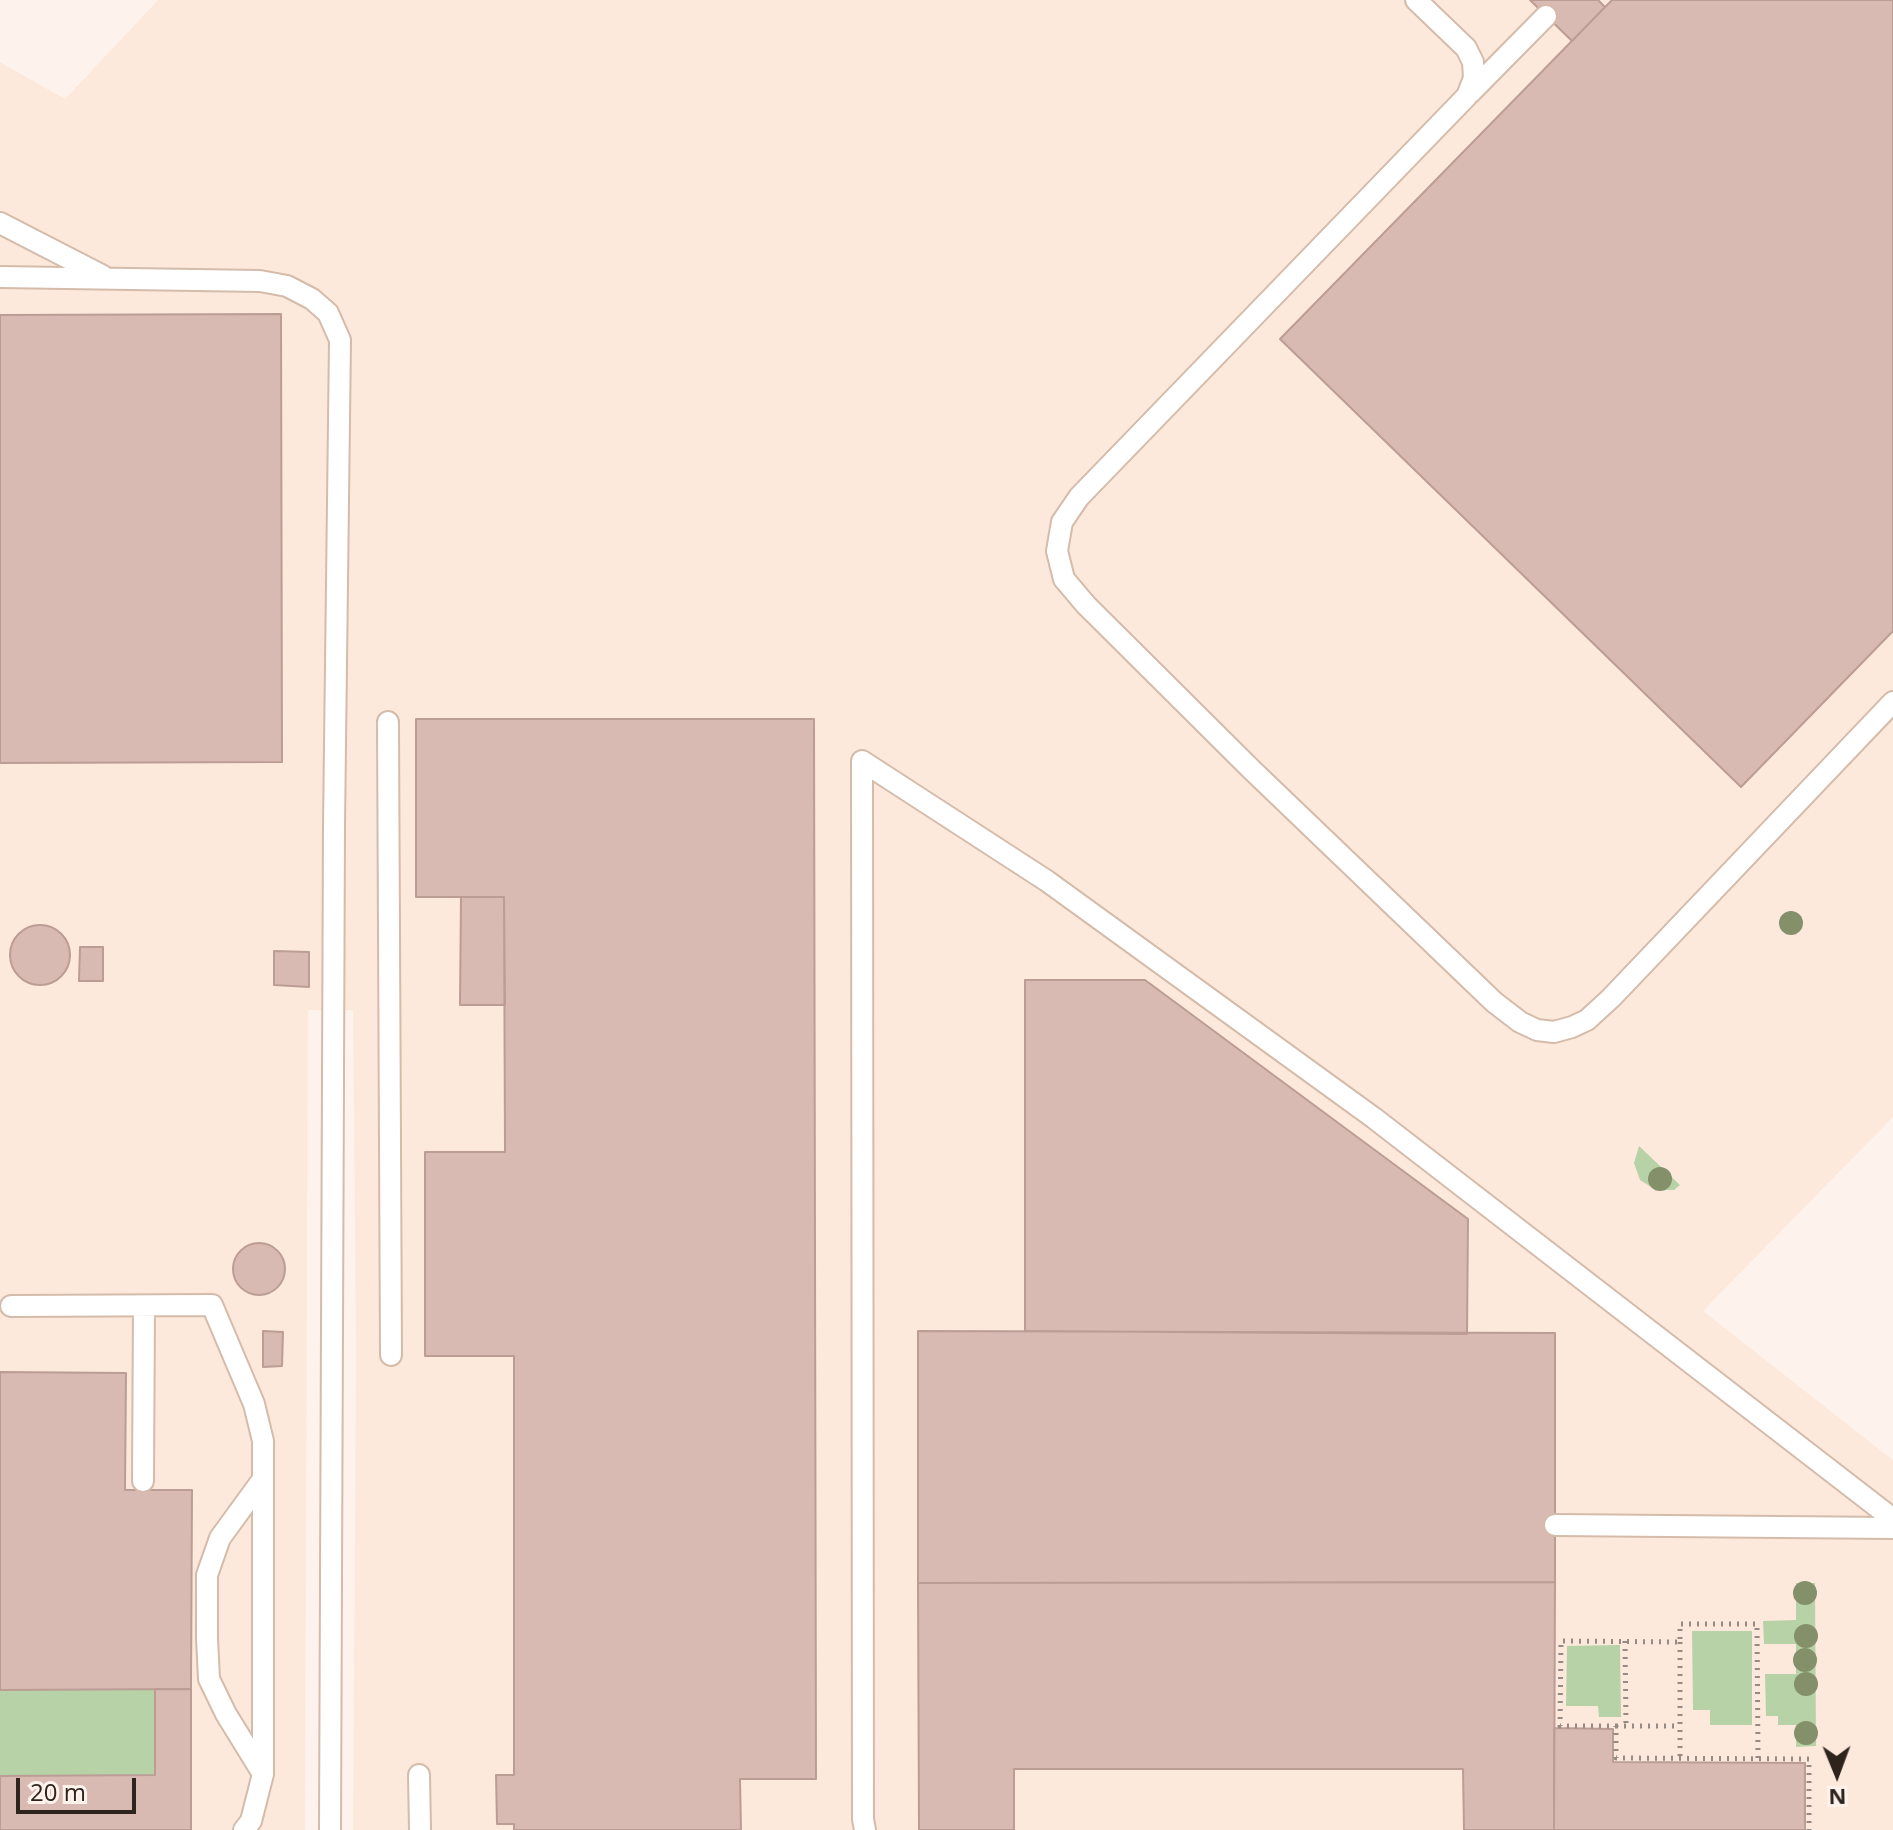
<!DOCTYPE html>
<html>
<head>
<meta charset="utf-8">
<style>
	body { margin:0 }
	#map { position:relative; width:1893px; height:1830px; overflow:hidden; background:#fef3ec; font-family:"Open Sans",sans-serif }
	canvas { display:block }
	.north { position:absolute; left:1797px; top:1734px; width:80px; height:80px; -webkit-text-stroke:6px #fef3ec; paint-order:stroke; rotate:179deg; font-size:22px; font-weight:700; line-height:32px; text-align:center; color:#2e241e }
	.north::after { content:''; display:block; margin:auto; width:28px; height:36px; background:#2e241e; clip-path:polygon(50% 0,100% 100%,50% 72%,0 100%) }
	.scale { position:absolute; left:16px; top:1778px; width:120px; height:36px; box-sizing:border-box; border:4px solid #2e241e; border-top:0; padding-left:10px; font-size:24px; line-height:28px; white-space:nowrap; color:#2e241e; -webkit-text-stroke:6px #fef3ec; paint-order:stroke }
</style>
</head>
<body>
<div id="map">
<canvas width="1893" height="1830"></canvas>
<div class="north">N</div>
<div class="scale">20 m</div>
</div>
<script>
const context = document.querySelector('canvas').getContext('2d');
context.lineJoin = 'round';
function paint(path, color) {
  context.fillStyle = color;
  context.fill(path, 'evenodd');
}
function toPath(rows) {
  const path = new Path2D();
  for (const r of rows) {
    if (r.length === 3) {
      path.moveTo(r[0] + r[2], r[1]);
      path.arc(r[0], r[1], r[2], 0, 2 * Math.PI);
      continue;
    }
    path.moveTo(r[0], r[1]);
    for (let i = 2; i < r.length; i += 2) path.lineTo(r[i], r[i + 1]);
  }
  return path;
}
function trace(path, color, width, dash) {
  context.strokeStyle = color;
  context.lineWidth = width;
  context.lineCap = dash ? 'butt' : 'round';
  context.setLineDash(dash || []);
  context.stroke(path);
}
paint(toPath([
	[158,0,1893,0,1893,1117,1703,1311,1893,1460,1893,1830,353,1830,356,1355,353,1010,308,1010,305,1830,0,1830,0,62,65,99]
]), '#fde9db');
paint(toPath([
	[1639,1146,1680,1185,1674,1190,1656,1190,1640,1180,1634,1163],
	[1796,1583,1815,1583,1816,1746,1796,1747,1796,1725,1778,1725,1778,1716,1766,1716,1765,1674,1796,1674,1796,1644,1764,1644,1763,1621,1796,1620],
	[1692,1631,1752,1631,1752,1725,1710,1725,1710,1710,1693,1710],
	[1620,1645,1621,1717,1599,1717,1598,1706,1566,1706,1567,1646],
	[155,1689,155,1775,0,1776,0,1690]
]), '#b8d2a7');
const building = toPath([
	[1530,0,1598,0,1605,7,1572,41,1530,0],
	[1612,0,1893,0,1893,631,1741,787,1280,339,1612,0],
	[281,314,282,762,0,763,0,315,281,314],
	[416,719,814,719,816,1779,740,1779,741,1830,514,1830,514,1824,497,1824,496,1775,514,1775,514,1356,425,1356,425,1152,505,1152,504,897,416,897,416,719],
	[461,897,504,897,505,1005,460,1005,461,897],
	[40,955,30],
	[80,947,103,947,103,981,79,981,80,947],
	[274,951,309,952,309,987,274,985,274,951],
	[1025,980,1145,980,1468,1219,1467,1334,1025,1331,1025,980],
	[259,1269,26],
	[263,1331,283,1332,282,1366,263,1367,263,1331],
	[918,1331,1555,1333,1555,1582,918,1583,918,1331],
	[0,1372,126,1373,125,1490,192,1490,191,1689,0,1690,0,1372],
	[1555,1582,1554,1830,1464,1830,1463,1769,1014,1769,1014,1830,919,1830,918,1583,1555,1582],
	[155,1689,191,1689,191,1830,0,1830,0,1776,155,1775,155,1689],
	[1554,1728,1613,1729,1613,1762,1805,1763,1805,1830,1554,1830,1554,1728]
]);
paint(building, '#d9bab2');
trace(building, '#bb9d95', 2);
const service = toPath([
	[1416,0,1466,48,1473,62,1474,78,1467,96,1079,497,1062,522,1057,551,1064,579,1086,605,1253,771,1494,1002,1520,1022,1537,1030,1554,1032,1572,1027,1587,1020,1611,998,1893,702],
	[1470,93,1546,16],
	[0,223,103,276],
	[0,277,260,281,287,286,312,299,328,313,340,340,334,826,330,1830],
	[388,722,391,1355],
	[11,1306,212,1305,254,1404,263,1441,263,1774,251,1821,244,1830],
	[143,1481,144,1306],
	[1555,1525,1893,1528],
	[263,1774,226,1714,209,1679,207,1638,207,1575,220,1538,263,1479],
	[419,1775,420,1830],
	[865,1830,863,1819,862,761,1047,881,1374,1118,1893,1519]
]);
trace(service, '#d4bbaa', 24);
trace(toPath([
	[1625,1641,1626,1726],
	[1680,1642,1680,1758],
	[1616,1726,1680,1726],
	[1758,1758,1757,1624,1680,1624,1680,1642,1561,1641,1560,1726,1616,1726,1616,1758,1809,1759,1809,1830]
]), '#958b84', 5, [2, 6]);
trace(service, '#fff', 20);
context.fillStyle = '#83906a';
for (const [x, y] of [
	[1791,923],
	[1660,1179],
	[1805,1593],
	[1806,1636],
	[1805,1660],
	[1806,1684],
	[1806,1733]
]) {
  context.beginPath();
  context.arc(x, y, 12, 0, 2 * Math.PI);
  context.fill();
}
</script>
</body>
</html>
